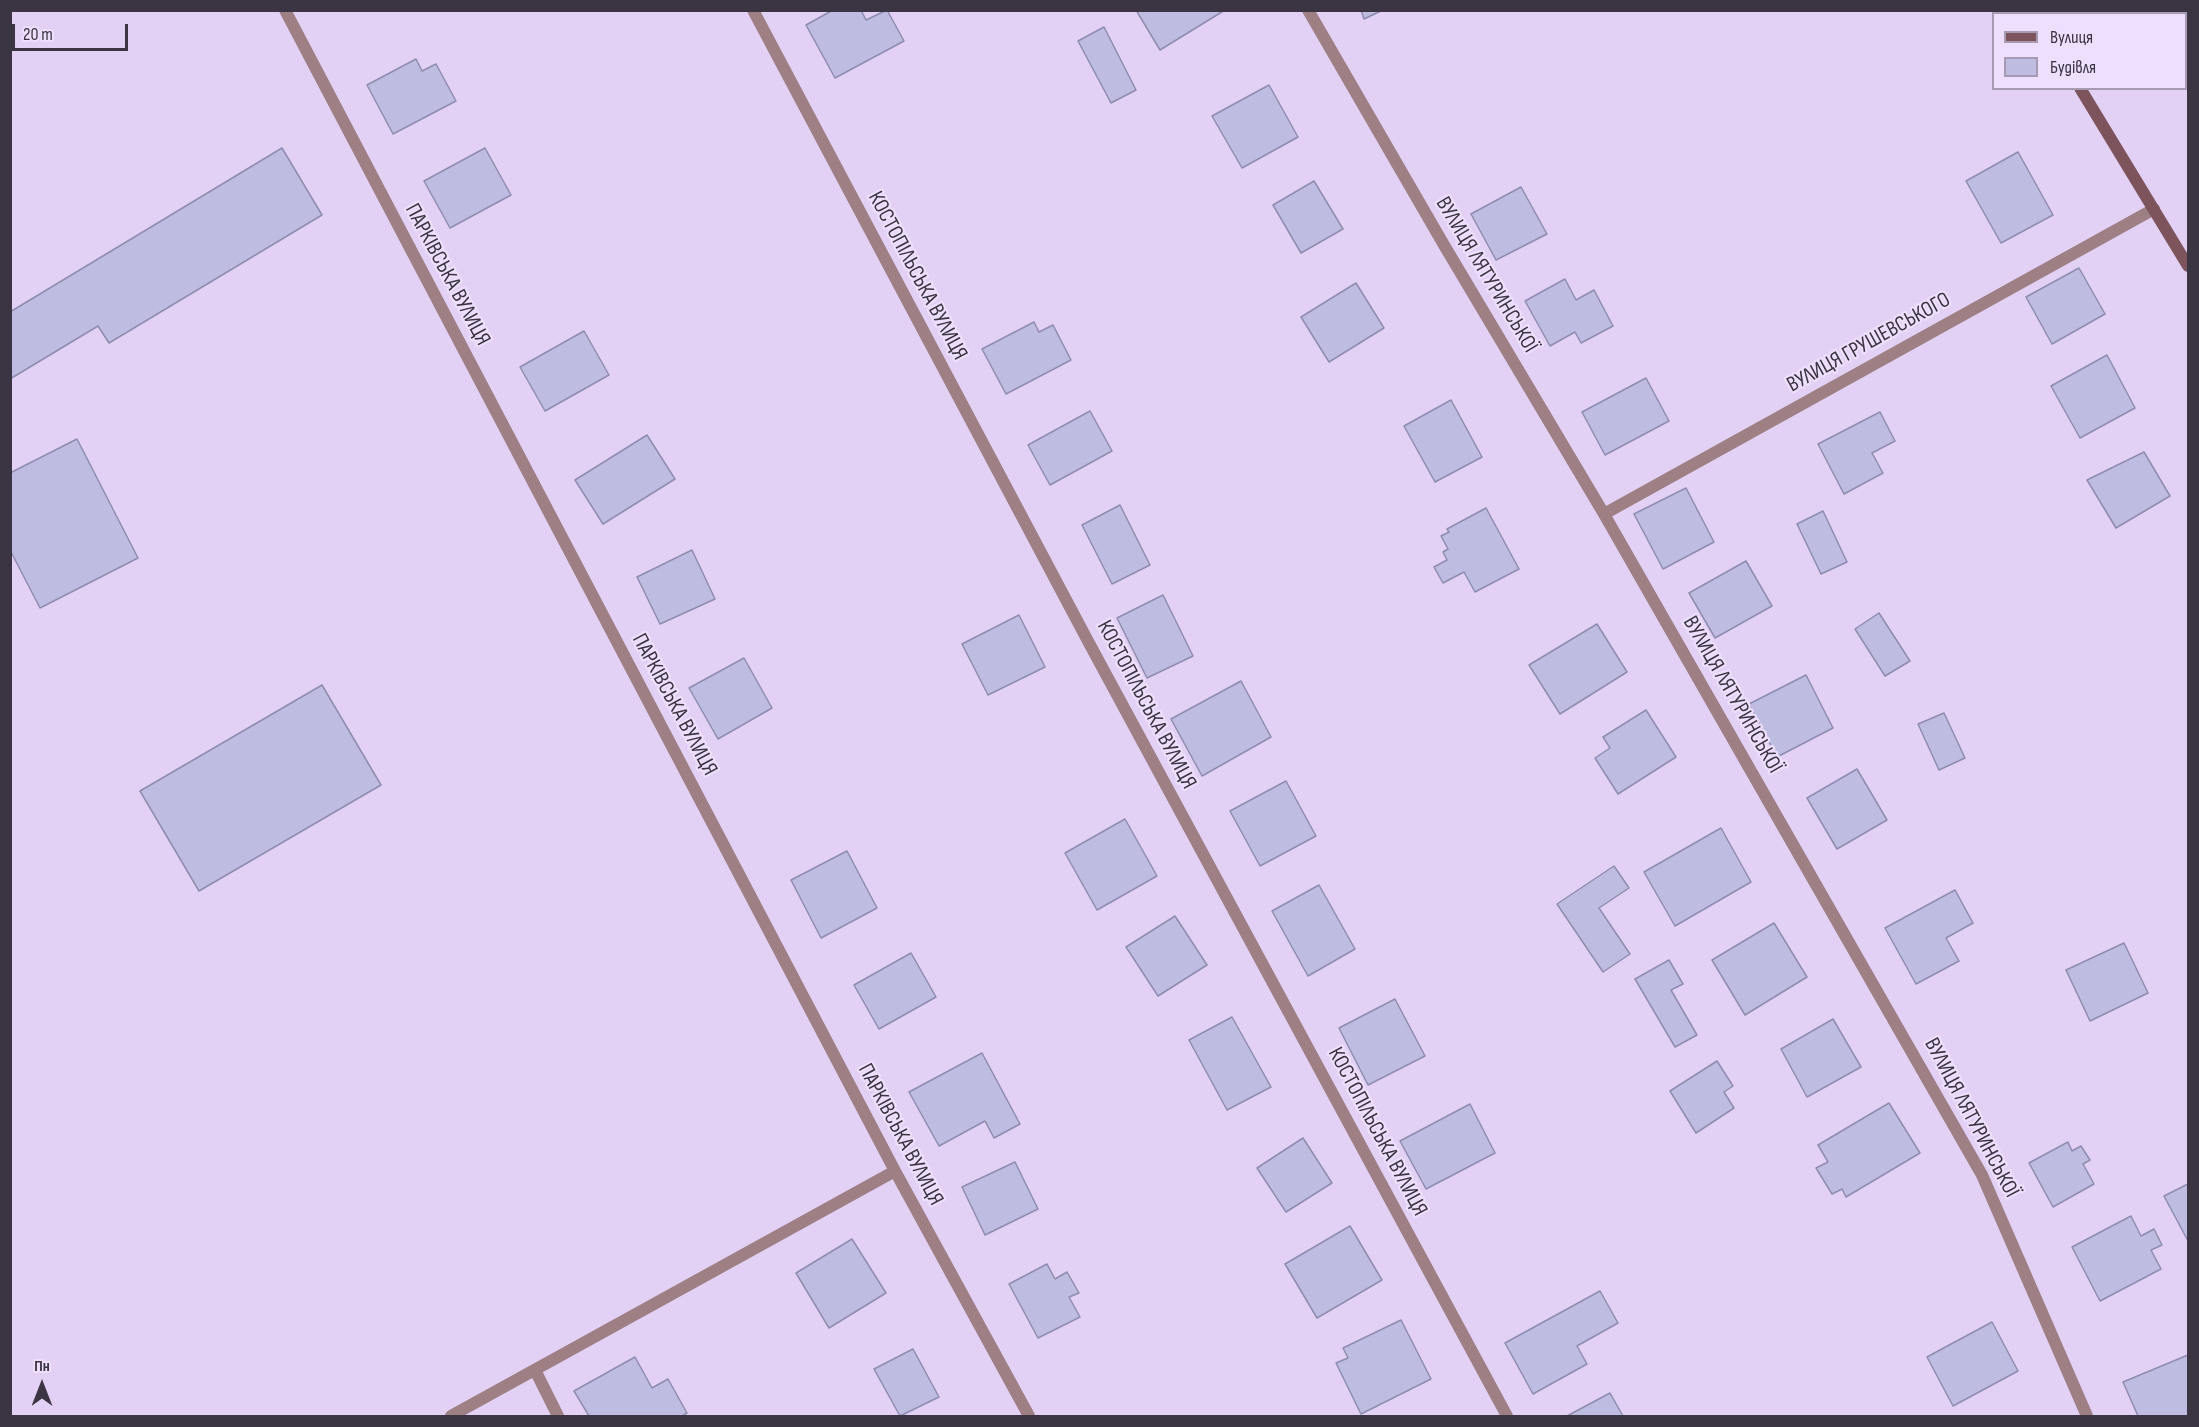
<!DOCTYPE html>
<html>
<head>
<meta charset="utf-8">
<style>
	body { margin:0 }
	#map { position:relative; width:2199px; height:1427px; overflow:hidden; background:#e2d0f5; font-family:"Sofia Sans Condensed",sans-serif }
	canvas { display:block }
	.frame { position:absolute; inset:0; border:12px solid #3b3442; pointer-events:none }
	.legend { position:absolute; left:1992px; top:12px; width:195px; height:78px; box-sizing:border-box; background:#eddffd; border:2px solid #a69bb2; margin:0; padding:8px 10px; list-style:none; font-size:18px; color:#3b3442 }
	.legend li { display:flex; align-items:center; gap:12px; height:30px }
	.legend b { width:30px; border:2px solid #a69bb2 }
	.north { position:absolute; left:12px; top:1355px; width:60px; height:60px; -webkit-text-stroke:4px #eddffd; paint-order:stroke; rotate:0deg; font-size:16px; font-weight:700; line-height:24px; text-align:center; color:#3b3442 }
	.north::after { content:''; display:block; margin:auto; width:21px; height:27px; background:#3b3442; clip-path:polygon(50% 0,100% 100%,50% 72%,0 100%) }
	.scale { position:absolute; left:12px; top:24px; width:116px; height:27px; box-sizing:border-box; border:3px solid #3b3442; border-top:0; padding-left:8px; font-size:18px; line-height:21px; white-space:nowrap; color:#3b3442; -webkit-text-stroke:4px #eddffd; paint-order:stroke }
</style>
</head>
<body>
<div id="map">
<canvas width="2199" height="1427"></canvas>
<div class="frame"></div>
<ul class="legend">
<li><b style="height:8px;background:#7d545c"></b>Вулиця</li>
<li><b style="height:16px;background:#bebce1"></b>Будівля</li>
</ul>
<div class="north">Пн</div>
<div class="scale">20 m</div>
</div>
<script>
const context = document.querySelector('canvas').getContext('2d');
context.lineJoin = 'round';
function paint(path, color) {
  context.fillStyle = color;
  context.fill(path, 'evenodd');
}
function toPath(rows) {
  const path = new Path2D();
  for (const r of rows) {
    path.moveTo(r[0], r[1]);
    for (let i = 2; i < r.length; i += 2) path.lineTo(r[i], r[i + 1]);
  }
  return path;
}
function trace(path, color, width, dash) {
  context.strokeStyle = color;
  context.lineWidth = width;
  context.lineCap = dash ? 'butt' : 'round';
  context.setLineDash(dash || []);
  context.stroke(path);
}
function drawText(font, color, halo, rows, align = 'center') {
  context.font = font + ' "Sofia Sans Condensed",sans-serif';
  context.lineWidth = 4.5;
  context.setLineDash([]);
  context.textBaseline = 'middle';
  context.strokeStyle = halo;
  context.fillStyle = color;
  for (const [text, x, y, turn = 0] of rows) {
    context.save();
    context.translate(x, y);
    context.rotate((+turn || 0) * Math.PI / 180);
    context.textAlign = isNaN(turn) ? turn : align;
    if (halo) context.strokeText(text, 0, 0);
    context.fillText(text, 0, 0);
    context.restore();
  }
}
const building = toPath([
	[833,10,861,10,866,20,887,10,904,41,835,78,806,25,833,10],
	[1136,10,1225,10,1160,50,1136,10],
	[1361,10,1383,10,1364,19,1361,10],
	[1104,27,1136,90,1111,103,1078,41,1104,27],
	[416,59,422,71,436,64,456,101,393,134,367,85,416,59],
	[1269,85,1298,137,1242,168,1212,116,1269,85],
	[282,148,322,215,109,343,98,326,10,379,10,312,282,148],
	[485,148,511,195,450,228,424,181,485,148],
	[2018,152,2053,215,2001,243,1966,181,2018,152],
	[1314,181,1343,229,1301,253,1273,205,1314,181],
	[1521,187,1547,234,1496,260,1471,214,1521,187],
	[2079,268,2105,314,2052,344,2026,297,2079,268],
	[1565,279,1576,300,1594,290,1613,326,1581,343,1575,332,1550,346,1525,301,1565,279],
	[1356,283,1384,328,1329,362,1301,317,1356,283],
	[1034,322,1039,332,1053,325,1071,360,1006,394,982,349,1034,322],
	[584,331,609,375,545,411,520,367,584,331],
	[2107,355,2135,408,2080,438,2051,386,2107,355],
	[1646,378,1669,421,1605,455,1582,412,1646,378],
	[1451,400,1482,457,1435,482,1404,426,1451,400],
	[1090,411,1112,451,1050,485,1028,445,1090,411],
	[1880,412,1895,441,1872,453,1883,473,1844,494,1818,444,1880,412],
	[647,435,675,479,603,524,575,480,647,435],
	[77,439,138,558,40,608,10,550,10,473,77,439],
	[2144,452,2170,496,2116,528,2087,480,2144,452],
	[1686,488,1714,542,1663,569,1634,514,1686,488],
	[1120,505,1150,565,1112,584,1082,525,1120,505],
	[1486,508,1519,569,1475,592,1464,572,1443,583,1434,567,1447,560,1443,552,1448,549,1441,536,1449,532,1447,529,1486,508],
	[1823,511,1847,562,1821,574,1797,524,1823,511],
	[692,550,715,599,660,624,637,577,692,550],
	[1746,561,1772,606,1715,638,1689,593,1746,561],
	[1163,595,1193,656,1147,678,1117,618,1163,595],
	[1879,613,1910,661,1885,676,1855,629,1879,613],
	[1019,615,1045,667,988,695,962,644,1019,615],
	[1597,624,1627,672,1560,714,1529,665,1597,624],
	[744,658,772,708,718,739,689,688,744,658],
	[1806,675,1833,728,1777,757,1749,704,1806,675],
	[1241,681,1271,737,1202,776,1171,719,1241,681],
	[322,685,381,785,199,891,140,791,322,685],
	[1646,710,1676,757,1618,794,1595,758,1610,748,1603,737,1646,710],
	[1944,713,1965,758,1939,770,1918,724,1944,713],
	[1857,769,1887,820,1837,849,1807,798,1857,769],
	[1286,781,1316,836,1260,866,1230,811,1286,781],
	[1125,819,1157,876,1097,910,1065,853,1125,819],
	[1721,828,1751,882,1675,926,1644,872,1721,828],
	[847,851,877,908,821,938,791,880,847,851],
	[1614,866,1629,888,1599,908,1630,954,1603,972,1557,904,1614,866],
	[1319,885,1355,949,1308,976,1272,911,1319,885],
	[1955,890,1973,923,1946,938,1959,961,1916,984,1885,928,1955,890],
	[1175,916,1207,965,1158,996,1126,947,1175,916],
	[1774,923,1807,977,1745,1015,1712,960,1774,923],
	[2124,943,2148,993,2090,1021,2066,970,2124,943],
	[911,953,936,997,879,1029,854,985,911,953],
	[1669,960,1683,984,1671,990,1697,1035,1675,1047,1635,979,1669,960],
	[1395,999,1425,1056,1368,1085,1339,1028,1395,999],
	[1232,1017,1271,1087,1227,1110,1189,1040,1232,1017],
	[1833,1019,1861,1067,1807,1097,1781,1049,1833,1019],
	[982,1053,1020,1124,994,1138,985,1121,939,1146,909,1092,982,1053],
	[1717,1061,1733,1086,1724,1092,1734,1108,1696,1133,1670,1091,1717,1061],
	[1889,1103,1920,1153,1846,1197,1842,1189,1832,1194,1816,1168,1828,1162,1818,1145,1889,1103],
	[1470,1104,1495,1153,1426,1189,1400,1141,1470,1104],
	[1303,1138,1332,1183,1286,1212,1257,1168,1303,1138],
	[2068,1142,2072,1151,2081,1146,2090,1160,2083,1164,2094,1184,2053,1207,2029,1163,2068,1142],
	[1015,1162,1038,1209,985,1235,962,1187,1015,1162],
	[2188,1184,2188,1241,2164,1196,2188,1184],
	[2131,1216,2141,1236,2154,1229,2162,1245,2151,1250,2161,1269,2100,1301,2072,1247,2131,1216],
	[1350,1226,1382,1280,1317,1318,1285,1264,1350,1226],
	[852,1239,886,1293,829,1328,796,1273,852,1239],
	[1047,1264,1055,1279,1067,1272,1079,1293,1069,1297,1080,1317,1038,1338,1009,1284,1047,1264],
	[1600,1291,1618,1323,1577,1346,1587,1364,1533,1394,1505,1343,1600,1291],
	[1401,1320,1431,1379,1361,1414,1336,1363,1348,1358,1343,1348,1401,1320],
	[1992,1322,2018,1371,1953,1406,1927,1357,1992,1322],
	[913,1349,939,1397,900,1416,874,1369,913,1349],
	[2188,1355,2188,1416,2138,1416,2123,1382,2188,1355],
	[635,1357,652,1388,668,1379,687,1413,682,1416,589,1416,574,1391,635,1357],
	[1610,1393,1623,1416,1567,1416,1610,1393]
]);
paint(building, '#bebce1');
trace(building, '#8e8db0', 1.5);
trace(toPath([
	[285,10,895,1171,1029,1416],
	[753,10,1089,643,1507,1416],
	[1308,10,1444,245,1604,514,1982,1175,2087,1416],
	[1604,514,2154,209],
	[535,1370,558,1416],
	[451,1416,895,1171]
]), '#9d7f84', 12);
trace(toPath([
	[2033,10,2034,14],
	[2080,88,2188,266]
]), '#7d545c', 12);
drawText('22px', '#3b3442', '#eddffd', [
	["ПАРКІВСЬКА ВУЛИЦЯ",447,275,62],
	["ВУЛИЦЯ ЛЯТУРИНСЬКОЇ",1486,275,59],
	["КОСТОПІЛЬСЬКА ВУЛИЦЯ",917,276,62],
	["ВУЛИЦЯ ГРУШЕВСЬКОГО",1869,343,-29],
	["ВУЛИЦЯ ЛЯТУРИНСЬКОЇ",1732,695,60],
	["ПАРКІВСЬКА ВУЛИЦЯ",674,705,62],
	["КОСТОПІЛЬСЬКА ВУЛИЦЯ",1146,705,62],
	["ВУЛИЦЯ ЛЯТУРИНСЬКОЇ",1971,1118,62],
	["КОСТОПІЛЬСЬКА ВУЛИЦЯ",1377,1132,62],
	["ПАРКІВСЬКА ВУЛИЦЯ",900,1135,62]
]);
</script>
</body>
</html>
